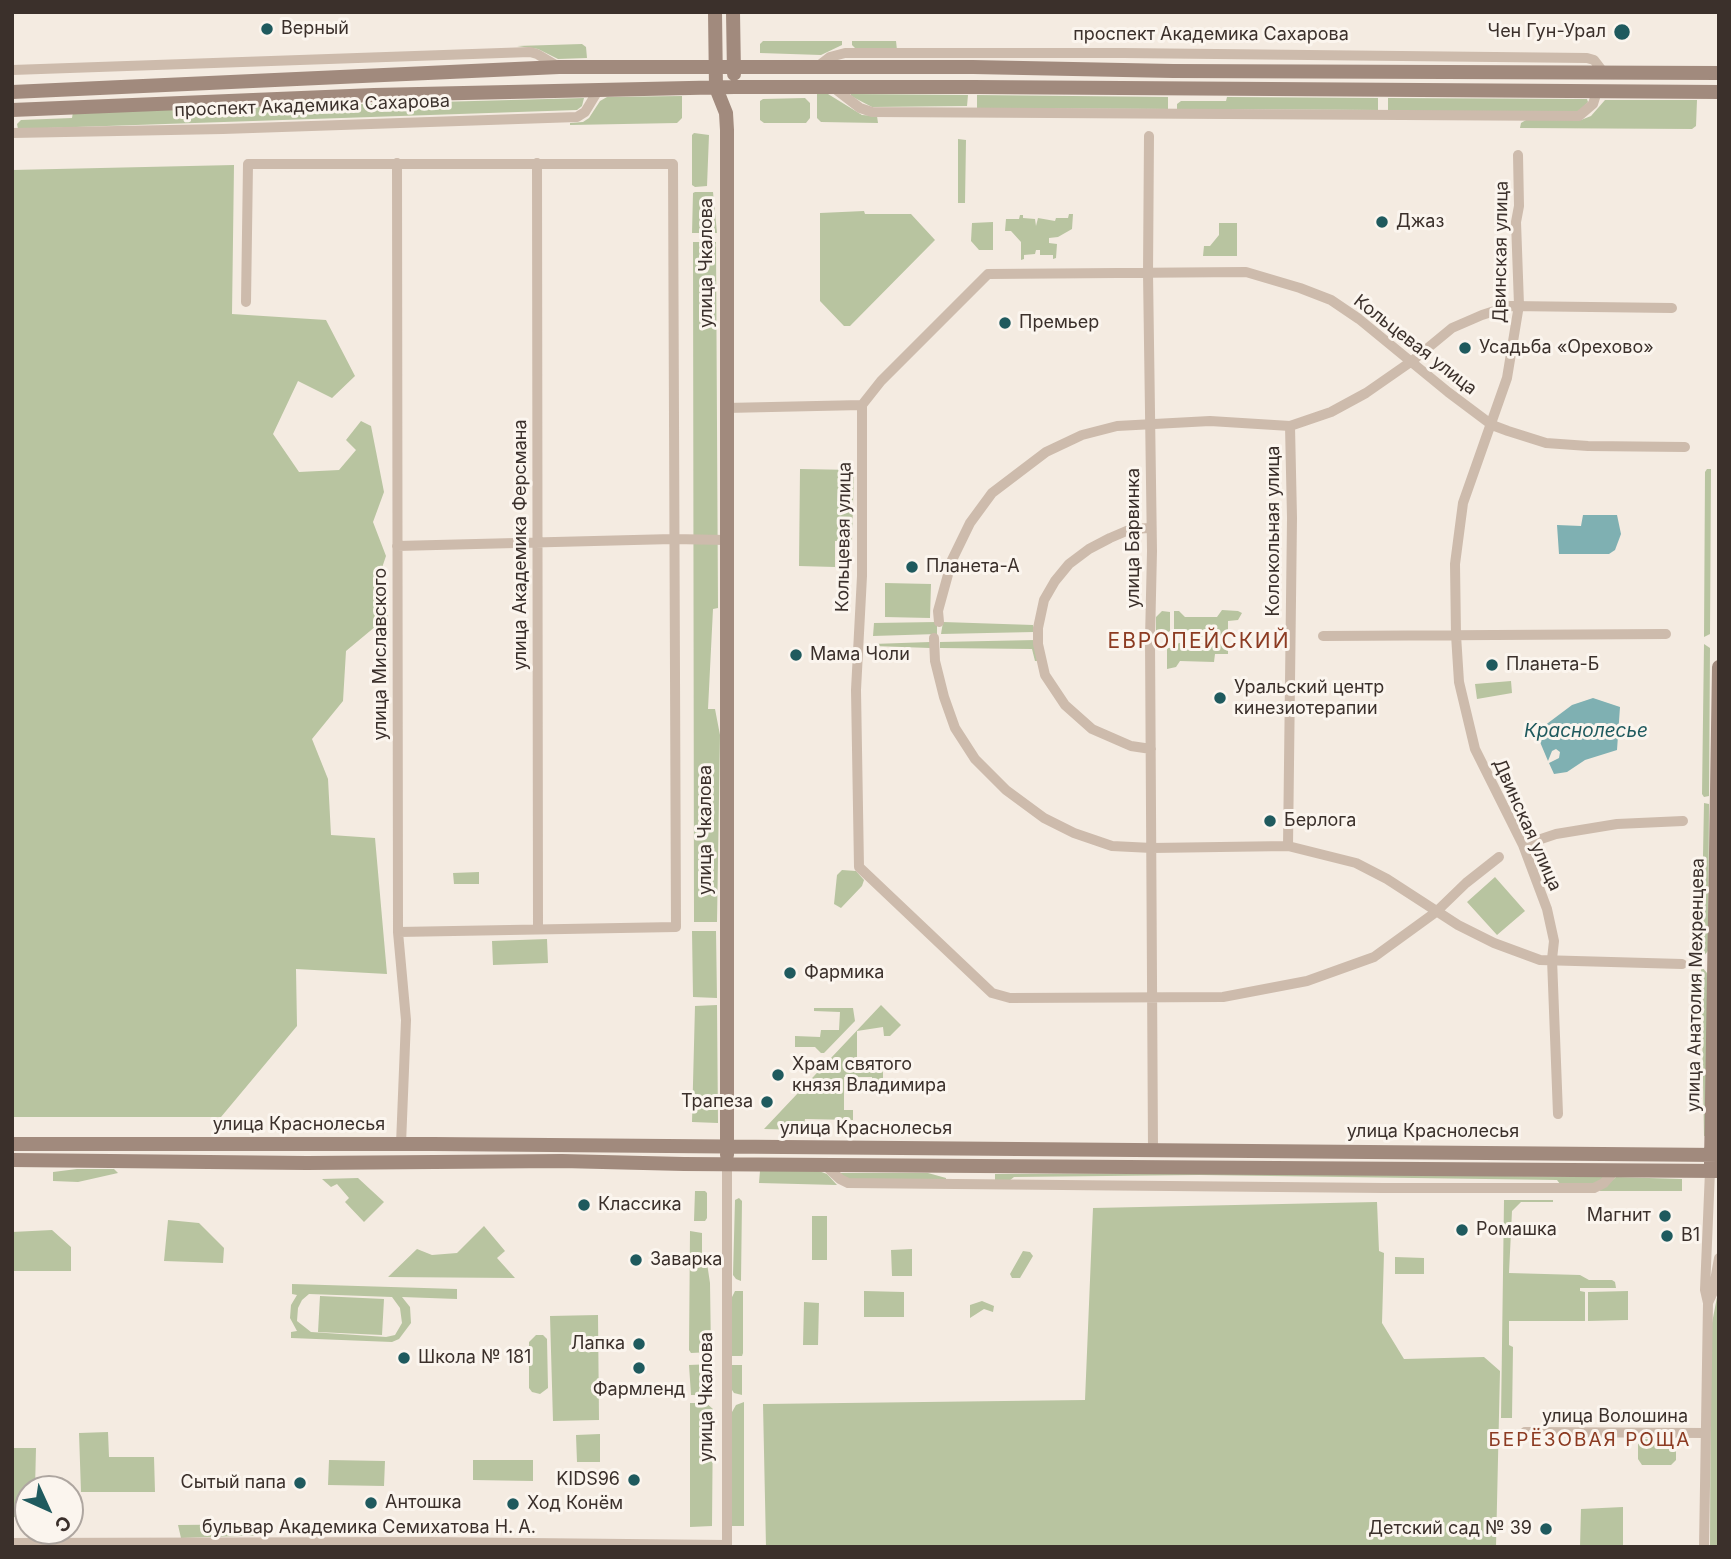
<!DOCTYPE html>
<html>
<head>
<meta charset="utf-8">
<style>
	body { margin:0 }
	#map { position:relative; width:1731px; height:1559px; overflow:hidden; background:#f4ebe1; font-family:Inter,sans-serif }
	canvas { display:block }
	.frame { position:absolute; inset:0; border:14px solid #3b302b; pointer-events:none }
	.north { position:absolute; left:14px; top:1475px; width:70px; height:70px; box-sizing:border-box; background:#fbf5ee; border:2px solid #aea6a0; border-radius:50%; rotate:135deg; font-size:19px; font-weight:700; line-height:28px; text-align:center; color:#3b302b }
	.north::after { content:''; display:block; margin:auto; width:24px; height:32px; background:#1f5a5e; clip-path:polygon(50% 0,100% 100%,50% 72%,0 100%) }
</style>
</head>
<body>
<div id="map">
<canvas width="1731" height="1559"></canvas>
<div class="frame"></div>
<div class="north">С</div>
</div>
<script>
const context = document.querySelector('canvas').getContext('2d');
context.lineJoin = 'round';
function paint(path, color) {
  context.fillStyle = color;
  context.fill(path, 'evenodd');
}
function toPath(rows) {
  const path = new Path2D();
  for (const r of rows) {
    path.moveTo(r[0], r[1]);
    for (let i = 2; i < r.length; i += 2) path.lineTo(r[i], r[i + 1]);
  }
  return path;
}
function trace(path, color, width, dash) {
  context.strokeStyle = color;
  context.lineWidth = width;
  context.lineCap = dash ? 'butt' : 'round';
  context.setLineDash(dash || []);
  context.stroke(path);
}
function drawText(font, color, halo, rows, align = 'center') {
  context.font = font + ' Inter,sans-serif';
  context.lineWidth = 6;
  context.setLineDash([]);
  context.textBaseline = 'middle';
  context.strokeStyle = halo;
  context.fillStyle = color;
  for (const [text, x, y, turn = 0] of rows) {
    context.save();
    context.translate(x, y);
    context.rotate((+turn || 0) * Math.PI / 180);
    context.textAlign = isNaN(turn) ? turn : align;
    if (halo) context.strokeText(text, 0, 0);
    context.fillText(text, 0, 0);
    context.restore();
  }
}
paint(toPath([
	[763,41,842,41,842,45,821,55,760,53,760,44],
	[852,41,896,41,897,50,856,49,852,45],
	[582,44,586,47,587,58,558,59,538,49,517,46],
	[817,94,828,94,862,115,877,116,878,123,821,122,817,118],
	[851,94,968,95,967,106,872,107,851,96],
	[977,95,1168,97,1168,109,977,108],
	[682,96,682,118,677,123,570,125,570,123,583,122,589,118,600,101,607,97],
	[1227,97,1378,98,1378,110,1177,109,1177,104,1181,101,1226,101],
	[584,98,582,106,577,110,18,129,17,124,21,120,72,118,73,112],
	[805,98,810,103,810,118,806,123,764,123,760,120,760,101,763,99],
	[1388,98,1587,99,1588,102,1579,111,1388,111],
	[1605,100,1697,100,1696,126,1692,129,1520,128,1521,123,1526,120,1581,120,1591,116],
	[694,133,709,135,707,186,695,187,692,185,692,135],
	[958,139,966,140,965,203,958,203],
	[234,165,232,314,326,320,355,376,332,398,298,381,273,434,299,472,339,470,356,450,346,440,361,421,371,426,384,492,373,522,386,556,373,594,388,616,346,651,343,701,312,739,328,779,331,835,375,838,387,974,296,969,297,1026,221,1117,12,1117,12,170],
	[695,192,713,192,717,233,692,233,693,193],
	[864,211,865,214,911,214,935,240,850,326,844,326,820,301,820,213],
	[1069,214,1073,214,1072,229,1058,237,1049,238,1049,243,1057,244,1056,258,1053,259,1053,255,1040,255,1040,250,1036,250,1035,254,1024,255,1024,259,1021,260,1021,242,1011,231,1005,231,1006,219,1019,219,1020,215,1023,215,1023,218,1035,219,1036,226,1038,218,1055,221,1056,218,1068,218],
	[993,222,993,250,979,250,971,241,972,223],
	[1219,223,1237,223,1237,256,1203,256,1204,246,1210,246,1219,235],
	[693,242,716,242,718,608,713,609,708,709,715,709,720,735,717,922,694,922],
	[800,469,854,470,852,541,835,541,835,567,799,566],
	[1707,469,1711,469,1710,634,1704,637,1705,472],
	[885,583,931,584,930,618,885,617],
	[1222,610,1238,611,1242,613,1238,620,1228,621,1228,637,1178,637,1174,633,1174,611,1179,611,1185,617,1217,617],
	[1162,611,1170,612,1170,631,1163,635,1156,635,1156,617],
	[937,622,937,634,873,636,874,623],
	[943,622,1033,625,1034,632,941,634],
	[1036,640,1039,661,1035,661,1032,649,940,648,940,642],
	[930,642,930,648,874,646,873,644],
	[1179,643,1228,644,1228,654,1215,654,1214,662,1180,661,1176,667,1167,669,1167,648,1172,648],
	[1704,644,1710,648,1709,796,1704,797,1702,794],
	[1511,681,1512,693,1477,699,1475,684],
	[1704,803,1709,804,1708,951,1701,959],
	[842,870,856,871,864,880,862,886,841,908,834,904,837,875],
	[479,872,479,884,454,884,453,873],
	[1495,877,1525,911,1497,935,1467,902],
	[692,931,716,931,717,998,693,997],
	[547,939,548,963,493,965,492,941],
	[1701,966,1707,973,1708,1136,1704,1136],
	[717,1005,718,1123,692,1122,695,1006],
	[881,1005,901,1025,890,1036,884,1036,883,1027,857,1031,857,1071,878,1072,878,1065,883,1065,883,1089,872,1089,872,1077,844,1077,844,1110,853,1110,853,1120,805,1119,803,1130,764,1129],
	[814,1008,853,1008,855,1021,824,1053,821,1053,815,1047,795,1047,795,1036,820,1037,821,1030,839,1030,840,1012,814,1011],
	[77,1169,114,1169,118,1173,78,1182,53,1181,53,1172],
	[816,1170,827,1174,837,1185,759,1183,760,1171],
	[838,1173,928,1173,946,1178,946,1181,850,1181],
	[1199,1173,1605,1177,1595,1185,1560,1184,1557,1180,1199,1175,1014,1177,1009,1181,995,1181,995,1174],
	[1616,1177,1682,1179,1682,1191,1599,1191],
	[358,1178,384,1202,364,1222,345,1202,349,1198,337,1184,331,1187,322,1179],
	[695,1191,705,1191,707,1193,707,1218,705,1221,694,1221],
	[739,1198,742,1201,741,1281,736,1279,733,1275,735,1200],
	[1504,1200,1553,1200,1553,1202,1521,1202,1512,1211,1509,1273,1580,1275,1589,1280,1612,1280,1615,1282,1616,1288,1580,1288,1580,1291,1585,1292,1585,1321,1509,1321,1509,1345,1513,1347,1512,1418,1501,1418],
	[1377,1202,1379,1251,1384,1253,1382,1323,1404,1359,1484,1357,1500,1371,1496,1547,766,1547,763,1404,1085,1400,1093,1208],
	[812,1216,827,1216,827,1260,812,1260],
	[168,1220,199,1223,224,1248,223,1263,164,1261],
	[484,1226,505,1251,497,1258,515,1278,388,1277,417,1249,432,1255,457,1253],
	[52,1230,71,1247,71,1271,12,1271,12,1232],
	[690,1231,702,1233,702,1263,707,1263,710,1283,711,1352,691,1353,689,1350],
	[912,1249,912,1276,892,1276,891,1250],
	[1023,1251,1030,1252,1033,1256,1020,1278,1012,1278,1010,1274],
	[1395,1257,1424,1258,1424,1274,1395,1274],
	[292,1284,457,1289,457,1299,402,1297,410,1307,411,1323,399,1339,392,1342,291,1338,291,1332,297,1331,290,1318,291,1305,297,1295,292,1294],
	[309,1294,392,1297,400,1308,402,1323,395,1335,386,1337,311,1332,297,1321,298,1308,302,1300],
	[1719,1287,1719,1547,1710,1547,1711,1328],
	[735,1291,743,1291,743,1353,742,1356,732,1356,732,1297],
	[864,1291,904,1292,904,1317,864,1317],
	[1628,1291,1628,1320,1588,1321,1588,1292],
	[320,1296,384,1299,382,1335,318,1332],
	[982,1301,994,1306,993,1312,984,1309,970,1318,970,1305],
	[804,1302,819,1303,818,1345,803,1345],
	[598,1315,599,1420,553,1421,550,1316],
	[536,1335,543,1335,547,1339,548,1388,540,1394,532,1392,529,1388,529,1342],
	[713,1364,712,1391,707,1395,691,1395,689,1365],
	[731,1365,742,1365,742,1395,734,1393,732,1390],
	[744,1402,744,1526,732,1526,732,1412,736,1405],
	[690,1403,706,1403,713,1409,712,1526,690,1527],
	[108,1432,109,1457,154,1457,155,1492,81,1492,79,1433],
	[600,1434,600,1462,577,1462,576,1435],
	[1643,1439,1668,1439,1676,1443,1676,1460,1671,1465,1642,1465,1638,1459,1638,1444],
	[12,1448,36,1448,35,1489,28,1489,28,1517,12,1517],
	[329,1460,385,1461,384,1486,328,1485],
	[473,1460,533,1460,533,1481,473,1480],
	[1623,1507,1623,1547,1580,1547,1581,1509],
	[273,1524,271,1535,181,1538,178,1525]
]), '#b8c4a0');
paint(toPath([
	[1583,515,1617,515,1621,534,1615,550,1609,554,1559,554,1557,525,1581,526],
	[1593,698,1620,707,1617,750,1585,760,1567,772,1554,774,1549,763,1559,758,1560,752,1556,749,1552,751,1548,761,1540,742,1540,729,1572,705]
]), '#7fb0b2');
trace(toPath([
	[817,67,830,57,845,53,1123,53,1587,58,1594,60,1604,73],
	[12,70,530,52,537,54,559,67],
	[834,88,860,108,872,112,1579,116,1593,104,1597,91],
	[12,133,223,129,577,117,585,112,599,89],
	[1149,136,1148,273,1152,551,1150,639,1153,1149],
	[1518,155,1519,206,1516,222,1519,305,1507,378,1463,503,1455,564,1456,635,1459,682,1475,749,1523,845,1547,909,1554,941,1552,959,1558,1114],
	[397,163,398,932,406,1020,401,1144],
	[537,163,538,928],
	[246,302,248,164,673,164,676,927,398,932],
	[726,408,862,405],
	[1150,528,1131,529,1110,538,1089,549,1069,564,1055,581,1044,600,1038,628,1038,644,1045,675,1065,705,1092,729,1131,746,1151,749],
	[397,546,673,539,726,540],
	[939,622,938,611,952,560,970,523,992,493,1046,452,1082,435,1117,426,1210,421,1290,426,1331,412,1366,393,1412,361,1452,328,1482,315,1510,306,1672,308],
	[1323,636,1666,634],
	[934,638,935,661,944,697,955,728,975,759,1006,790,1044,818,1074,833,1112,846,1152,848,1288,846,1356,863,1387,879,1458,925,1494,943,1540,960,1682,964],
	[1523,845,1556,834,1617,824,1683,821],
	[1288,846,1292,518,1290,426],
	[1499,857,1466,883,1436,912,1374,957,1307,981,1223,997,1010,998,992,993,859,867,856,690,862,576,862,405,881,381,988,274,1246,272,1300,288,1331,300,1359,319,1448,392,1492,425,1508,431,1546,443,1588,446,1685,447],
	[825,1165,840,1179,848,1183,1384,1188,1594,1188,1604,1183,1615,1170],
	[1708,1303,1713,1292,1719,1258],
	[1525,1432,1705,1433],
	[12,1543,428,1542,727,1545],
	[727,1547,727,1164],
	[1704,1547,1708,1303,1705,1290,1710,1171]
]), '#cdbbac', 10);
trace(toPath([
	[715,12,716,88,726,113,727,130,727,1155],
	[733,12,734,74],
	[12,92,559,67,973,67,1173,71,1719,73],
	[12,110,374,95,734,87,973,87,1719,92],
	[12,1144,433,1144,1719,1155],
	[12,1160,307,1163,562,1161,684,1164,1719,1171],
	[1711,1163,1719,667]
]), '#a18a7d', 14);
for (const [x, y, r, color] of [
	[267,29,7,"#1f5a5e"],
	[1622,32,9,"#1f5a5e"],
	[1382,222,7,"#1f5a5e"],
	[1005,323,7,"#1f5a5e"],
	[1465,348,7,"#1f5a5e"],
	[912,567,7,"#1f5a5e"],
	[796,655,7,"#1f5a5e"],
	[1492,665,7,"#1f5a5e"],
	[1220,698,7,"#1f5a5e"],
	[1270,821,7,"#1f5a5e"],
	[790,973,7,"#1f5a5e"],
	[778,1075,7,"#1f5a5e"],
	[767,1102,7,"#1f5a5e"],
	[584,1205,7,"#1f5a5e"],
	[1665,1216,7,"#1f5a5e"],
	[1462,1230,7,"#1f5a5e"],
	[1667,1236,7,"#1f5a5e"],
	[636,1260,7,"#1f5a5e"],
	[639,1344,7,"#1f5a5e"],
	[404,1358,7,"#1f5a5e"],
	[639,1368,7,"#1f5a5e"],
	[634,1480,7,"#1f5a5e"],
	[300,1483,7,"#1f5a5e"],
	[371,1503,7,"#1f5a5e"],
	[513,1504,7,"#1f5a5e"],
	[1546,1529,7,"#1f5a5e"]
]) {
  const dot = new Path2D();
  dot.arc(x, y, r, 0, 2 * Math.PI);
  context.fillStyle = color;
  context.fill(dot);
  trace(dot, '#fbf5ee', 2.5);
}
drawText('18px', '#3b302b', '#fbf5ee', [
	["Верный",281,29],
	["Чен Гун-Урал",1606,32,"right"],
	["Джаз",1396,222],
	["Премьер",1019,323],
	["Усадьба «Орехово»",1479,348],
	["Планета-А",926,567],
	["Мама Чоли",810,655],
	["Планета-Б",1506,665],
	["Уральский центр",1234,688],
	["кинезиотерапии",1234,709],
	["Берлога",1284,821],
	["Фармика",804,973],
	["Храм святого",792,1065],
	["князя Владимира",792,1086],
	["Трапеза",753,1102,"right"],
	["Классика",598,1205],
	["Магнит",1651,1216,"right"],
	["Ромашка",1476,1230],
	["B1",1681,1236],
	["Заварка",650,1260],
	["Лапка",625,1344,"right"],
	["Школа № 181",418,1358],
	["Фармленд",639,1390,"center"],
	["KIDS96",620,1480,"right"],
	["Сытый папа",286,1483,"right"],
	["Антошка",385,1503],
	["Ход Конём",527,1504],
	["Детский сад № 39",1532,1529,"right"]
], 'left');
drawText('18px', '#3b302b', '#fbf5ee', [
	["проспект Академика Сахарова",1211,35],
	["проспект Академика Сахарова",312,106,-2],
	["Двинская улица",1501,252,-89],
	["улица Чкалова",707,263,-90],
	["Кольцевая улица",1415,345,38],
	["Колокольная улица",1274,531,-90],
	["Кольцевая улица",844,537,-89],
	["улица Барвинка",1134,538,-90],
	["улица Академика Ферсмана",521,545,-90],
	["улица Миславского",381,654,-90],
	["Двинская улица",1527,825,66],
	["улица Чкалова",706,830,-90],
	["улица Анатолия Мехренцева",1696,985,-89],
	["улица Краснолесья",299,1125],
	["улица Краснолесья",866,1129],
	["улица Краснолесья",1433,1132],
	["улица Чкалова",707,1397,-90],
	["улица Волошина",1615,1417],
	["бульвар Академика Семихатова Н. А.",369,1528]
]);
drawText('italic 19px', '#1f5a5e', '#fbf5ee', [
	["Краснолесье",1586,731]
]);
context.letterSpacing = '2px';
drawText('19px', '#8c3b22', '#fbf5ee', [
	["БЕРЁЗОВАЯ РОЩА",1590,1440]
]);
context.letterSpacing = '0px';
context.letterSpacing = '2px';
drawText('21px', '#8c3b22', '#fbf5ee', [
	["ЕВРОПЕЙСКИЙ",1199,642]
]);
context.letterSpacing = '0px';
</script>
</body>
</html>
